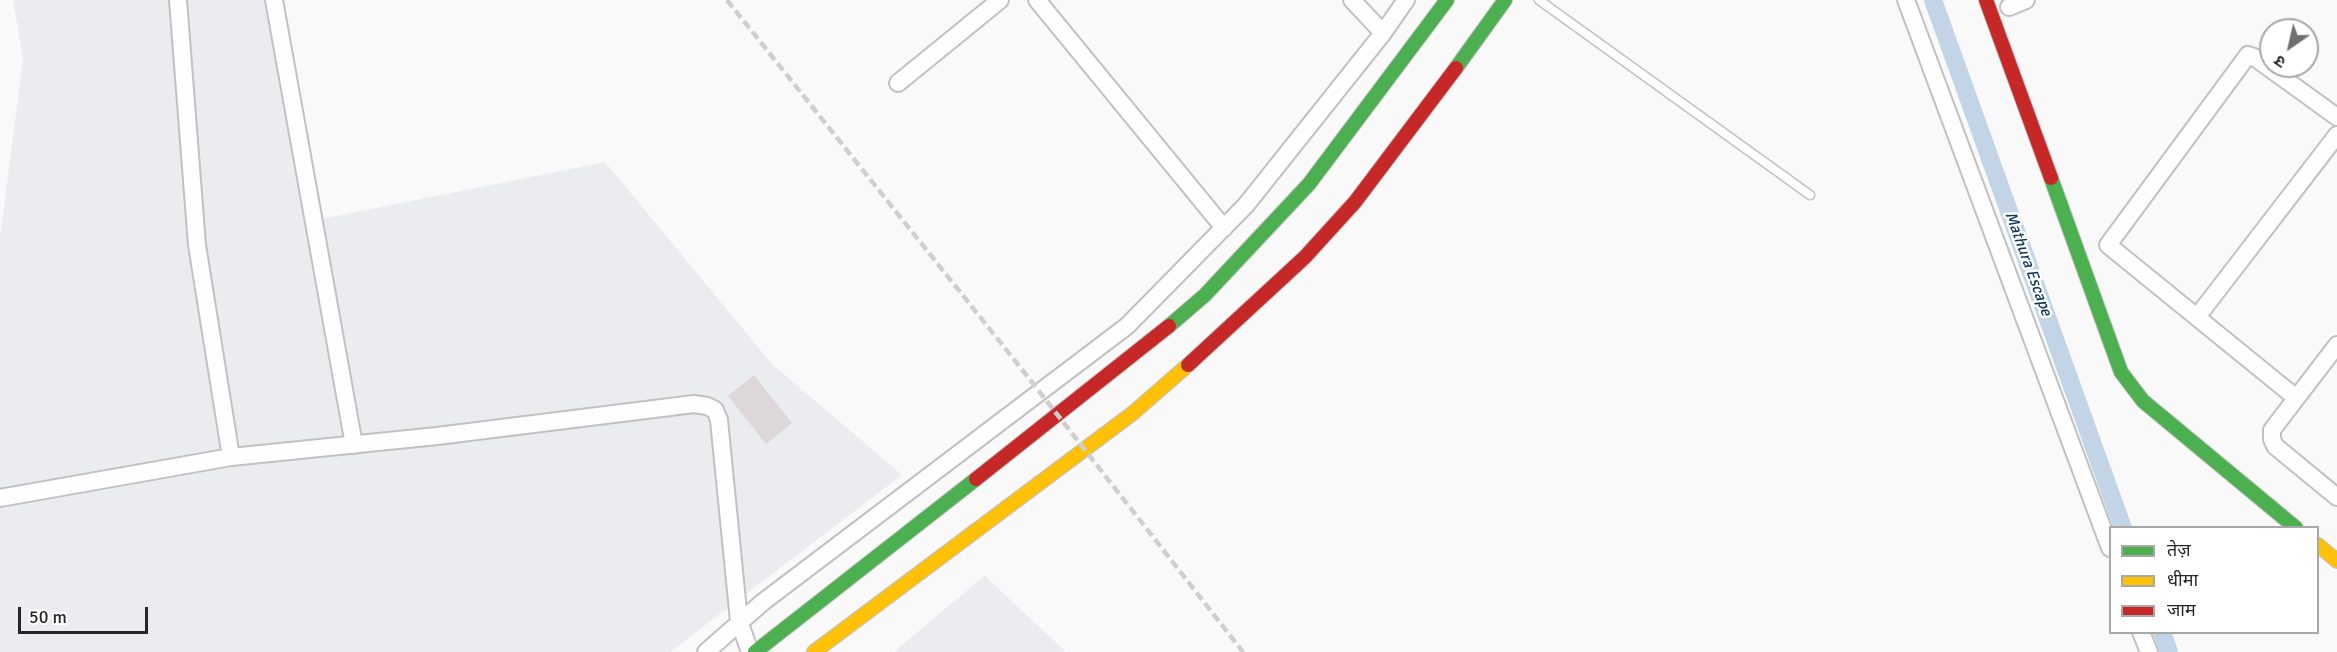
<!DOCTYPE html>
<html>
<head>
<meta charset="utf-8">
<style>
	body { margin:0 }
	#map { position:relative; width:2337px; height:652px; overflow:hidden; background:#f9f9f9; font-family:Signika,"Noto Sans Devanagari",sans-serif }
	canvas { display:block }
	.legend { position:absolute; left:2109px; top:526px; width:210px; height:108px; box-sizing:border-box; background:#fff; border:2px solid #a8a8a9; margin:0; padding:8px 10px; list-style:none; font-size:18px; color:#262627 }
	.legend li { display:flex; align-items:center; gap:12px; height:30px }
	.legend b { width:30px; border:2px solid #a8a8a9 }
	.north { position:absolute; left:2259px; top:18px; width:60px; height:60px; box-sizing:border-box; background:#fff; border:2px solid #a8a8a9; border-radius:50%; rotate:214deg; font-size:16px; font-weight:700; line-height:24px; text-align:center; color:#262627 }
	.north::after { content:''; display:block; margin:auto; width:21px; height:27px; background:#707070; clip-path:polygon(50% 0,100% 100%,50% 72%,0 100%) }
	.scale { position:absolute; left:18px; top:607px; width:130px; height:27px; box-sizing:border-box; border:3px solid #262627; border-top:0; padding-left:8px; font-size:18px; line-height:21px; white-space:nowrap; color:#262627; -webkit-text-stroke:4px #fff; paint-order:stroke }
</style>
</head>
<body>
<div id="map">
<canvas width="2337" height="652"></canvas>
<ul class="legend">
<li><b style="height:8px;background:#4caf50"></b>तेज़</li>
<li><b style="height:8px;background:#ffc107"></b>धीमा</li>
<li><b style="height:8px;background:#c62828"></b>जाम</li>
</ul>
<div class="north">उ</div>
<div class="scale">50 m</div>
</div>
<script>
const context = document.querySelector('canvas').getContext('2d');
context.lineJoin = 'round';
function paint(path, color) {
  context.fillStyle = color;
  context.fill(path, 'evenodd');
}
function toPath(rows) {
  const path = new Path2D();
  for (const r of rows) {
    path.moveTo(r[0], r[1]);
    for (let i = 2; i < r.length; i += 2) path.lineTo(r[i], r[i + 1]);
  }
  return path;
}
function trace(path, color, width, dash) {
  context.strokeStyle = color;
  context.lineWidth = width;
  context.lineCap = dash ? 'butt' : 'round';
  context.setLineDash(dash || []);
  context.stroke(path);
}
function drawText(font, color, halo, rows, align = 'center') {
  context.font = font + ' Signika,sans-serif';
  context.lineWidth = 5;
  context.setLineDash([]);
  context.textBaseline = 'middle';
  context.strokeStyle = halo;
  context.fillStyle = color;
  for (const [text, x, y, turn = 0] of rows) {
    context.save();
    context.translate(x, y);
    context.rotate((+turn || 0) * Math.PI / 180);
    context.textAlign = isNaN(turn) ? turn : align;
    if (halo) context.strokeText(text, 0, 0);
    context.fillText(text, 0, 0);
    context.restore();
  }
}
paint(toPath([
	[13,0,268,0,321,219,605,162,772,364,902,475,670,652,0,652,0,238,23,59],
	[985,576,1066,652,894,652,984,576]
]), '#eaecf0');
trace(toPath([
	[1933,0,2123,528],
	[2162,632,2169,652]
]), '#c2d4e5', 18);
paint(toPath([
	[754,375,792,423,766,444,728,396]
]), '#ded7d9');
const lane = toPath([
	[1539,0,1810,195]
]);
const street = toPath([
	[178,0,197,245,231,457],
	[274,0,354,445],
	[1037,0,1224,228],
	[1352,0,1383,33],
	[1906,0,2110,548],
	[2009,7,2026,0],
	[898,83,1000,0],
	[2197,317,2337,135],
	[2337,345,2272,430,2272,439,2275,446,2337,497],
	[2295,397,2108,245,2248,55,2254,57,2337,117],
	[0,498,231,457,437,436,694,404,707,406,715,410,719,420,739,621,750,652],
	[2141,632,2149,652],
	[706,652,763,602,1127,326,1246,205,1383,33,1406,0]
]);
const fast = toPath([
	[1456,68,1505,0],
	[2051,178,2121,372,2143,401,2296,528],
	[1169,326,1205,295,1309,184,1447,0],
	[755,652,976,479]
]);
const slow = toPath([
	[2318,545,2337,561],
	[814,652,1133,413,1188,365]
]);
const jam = toPath([
	[1986,0,2051,178],
	[1188,365,1305,257,1355,202,1456,68],
	[976,479,1169,326]
]);
trace(lane, '#c1c1c1', 11);
trace(street, '#c1c1c1', 20);
trace(fast, '#c1c1c1', 16);
trace(slow, '#c1c1c1', 16);
trace(jam, '#c1c1c1', 16);
trace(lane, '#fefefe', 8);
trace(street, '#fefefe', 16);
trace(fast, '#4caf50', 14);
trace(slow, '#ffc107', 14);
trace(jam, '#c62828', 14);
trace(toPath([
	[727,0,1024,372,1243,652]
]), '#cecfcf', 4.5, [9, 4.5]);
drawText('italic 16px', '#0b3758', '#fff', [
	["Mathura Escape",2028,264,70]
]);
</script>
</body>
</html>
